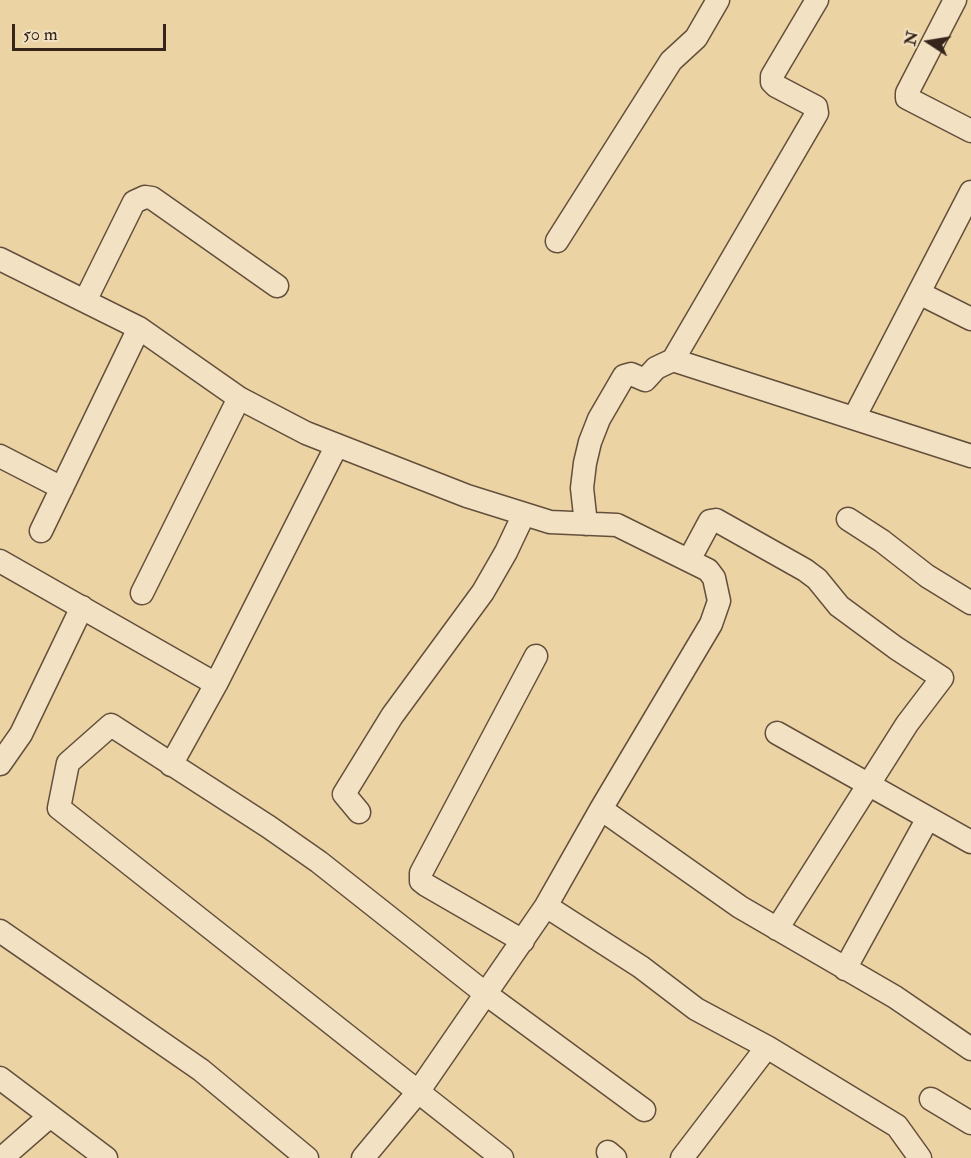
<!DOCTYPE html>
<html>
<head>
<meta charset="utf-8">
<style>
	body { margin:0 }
	#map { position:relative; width:971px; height:1158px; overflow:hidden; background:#ebd3a3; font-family:"IM FELL Double Pica",serif }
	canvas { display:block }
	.north { position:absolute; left:899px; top:12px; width:60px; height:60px; -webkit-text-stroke:4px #f2e2c3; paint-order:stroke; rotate:282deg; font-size:16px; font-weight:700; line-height:24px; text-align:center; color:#362319 }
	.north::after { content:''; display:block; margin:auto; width:21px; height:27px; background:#362319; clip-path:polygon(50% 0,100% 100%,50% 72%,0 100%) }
	.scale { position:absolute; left:12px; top:24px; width:154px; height:27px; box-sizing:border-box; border:3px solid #362319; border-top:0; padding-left:8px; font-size:18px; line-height:21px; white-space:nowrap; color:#362319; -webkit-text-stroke:4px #f2e2c3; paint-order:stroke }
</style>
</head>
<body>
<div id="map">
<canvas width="971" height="1158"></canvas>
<div class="north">N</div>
<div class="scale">50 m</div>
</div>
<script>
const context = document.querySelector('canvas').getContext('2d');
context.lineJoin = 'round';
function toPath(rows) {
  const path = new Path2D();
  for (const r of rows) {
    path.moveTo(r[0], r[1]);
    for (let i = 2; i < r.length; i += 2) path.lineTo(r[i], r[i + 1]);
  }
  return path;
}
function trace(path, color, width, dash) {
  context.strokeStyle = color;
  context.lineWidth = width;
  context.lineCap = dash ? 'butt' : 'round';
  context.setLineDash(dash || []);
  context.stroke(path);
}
const minor = toPath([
	[817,0,772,76,772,82,776,86,816,107,817,113,673,360,971,456],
	[955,0,907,93,907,98,971,131],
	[557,241,671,61,696,38,718,0],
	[0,259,139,328,239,398,306,433,467,496,550,522,617,525,708,570,714,578,719,601,711,624,601,809,546,906,418,1092,363,1158],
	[919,293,971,319],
	[85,301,134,202,145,197,152,198,277,286],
	[854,418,971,192],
	[0,456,62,488],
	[848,519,882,541,927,576,971,603],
	[586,524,582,488,585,463,590,442,599,419,624,376,631,374,645,380,656,368,673,360],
	[41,531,139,328],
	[689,560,710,521,716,520,805,570,817,579,839,606,896,648,942,678,907,724,777,929],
	[0,561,216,684],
	[142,593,239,398],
	[777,733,971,842],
	[0,764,21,734,82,607],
	[171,765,216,684,337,445],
	[601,809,740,907,895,997,971,1049],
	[359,812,344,794,392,716,483,592,506,552,524,514],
	[546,906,641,967,696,1009,767,1047,897,1126,920,1158],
	[0,931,201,1070,307,1158],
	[523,941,426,885,421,881,421,873,536,656],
	[845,969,928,818],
	[0,1078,106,1158],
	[931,1099,971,1123],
	[608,1152,615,1158],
	[2,1158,50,1116],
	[502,1158,59,808,68,763,111,725,269,827,319,862,486,994,644,1110],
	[682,1158,767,1047]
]);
trace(minor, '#634f3c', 25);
trace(minor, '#f2e2c3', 22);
</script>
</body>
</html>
